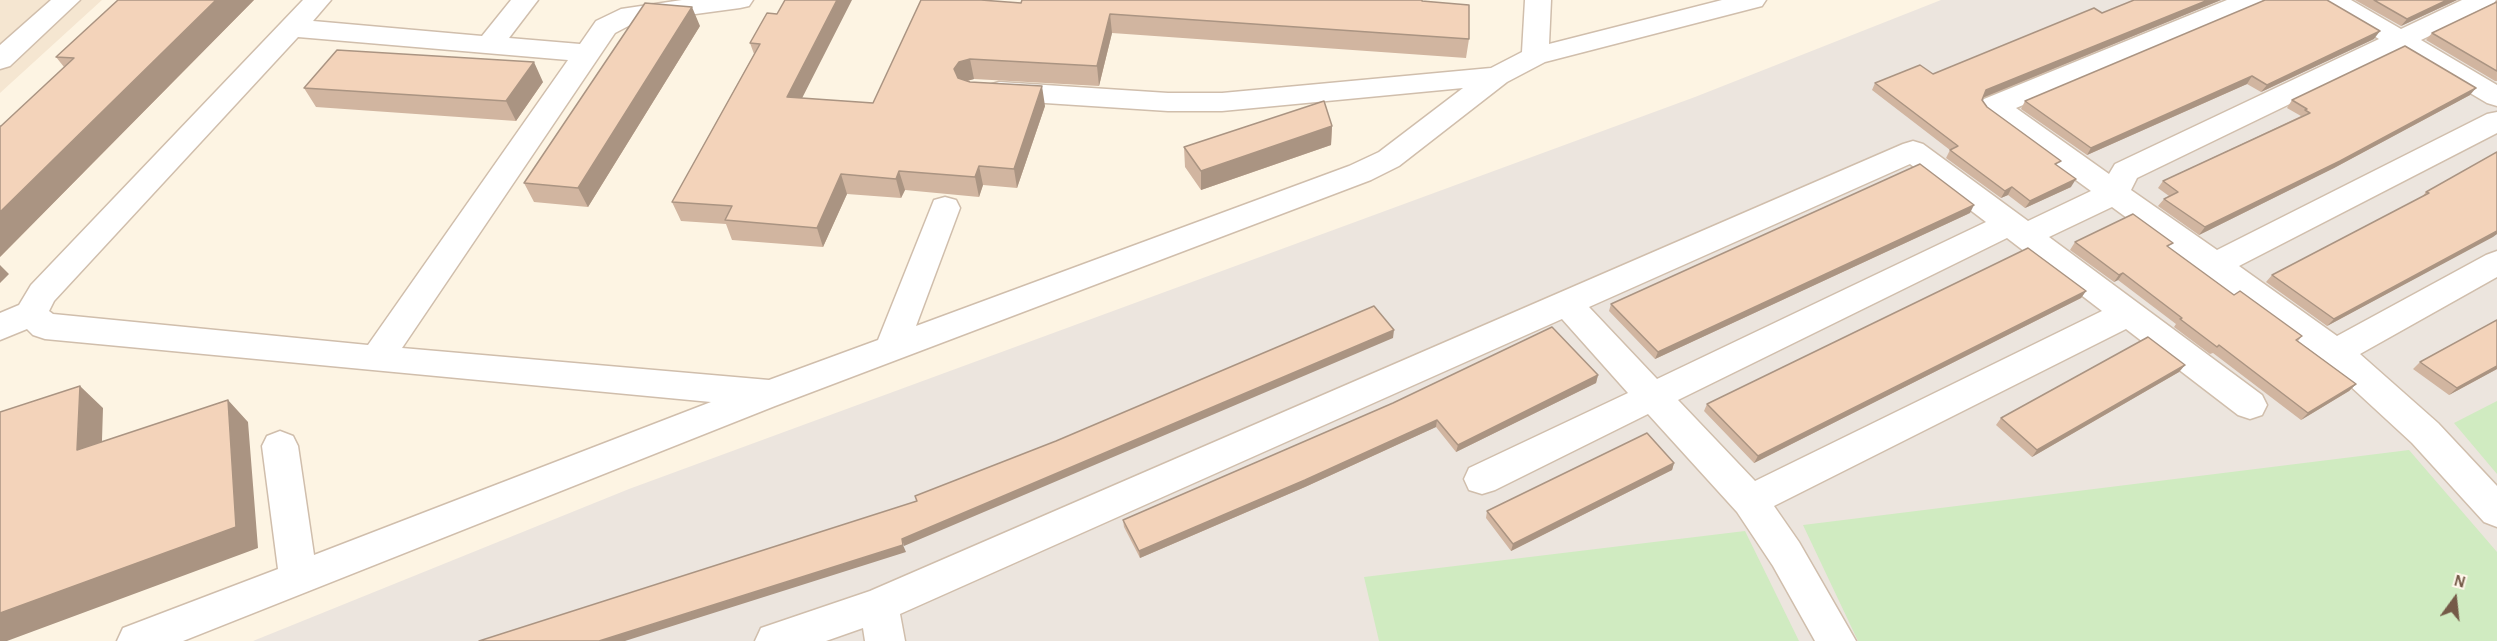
<!DOCTYPE html>
<html>
<head>
<meta charset="utf-8">
<style>
	body { margin:0 }
	#map { position:relative; width:2497px; height:641px; overflow:hidden; background:#fdf4e3; font-family:"Alegreya Sans",sans-serif }
	canvas { display:block }
	.north { position:absolute; left:2425px; top:569px; width:60px; height:60px; -webkit-text-stroke:4px #fff7ea; paint-order:stroke; rotate:15deg; font-size:16px; font-weight:700; line-height:24px; text-align:center; color:#755a48 }
	.north::after { content:''; display:block; margin:auto; width:21px; height:27px; background:#755a48; clip-path:polygon(50% 0,100% 100%,50% 72%,0 100%) }
</style>
</head>
<body>
<div id="map">
<canvas width="2497" height="641"></canvas>
<div class="north">N</div>
</div>
<script>
const context = document.querySelector('canvas').getContext('2d');
context.lineJoin = 'round';
function paint(path, color) {
  context.fillStyle = color;
  context.fill(path, 'evenodd');
}
function toPath(rows) {
  const path = new Path2D();
  for (const r of rows) {
    path.moveTo(r[0], r[1]);
    for (let i = 2; i < r.length; i += 2) path.lineTo(r[i], r[i + 1]);
  }
  return path;
}
function trace(path, color, width, dash) {
  context.strokeStyle = color;
  context.lineWidth = width;
  context.lineCap = dash ? 'butt' : 'round';
  context.setLineDash(dash || []);
  context.stroke(path);
}
paint(toPath([
	[0,0,102,0,0,93]
]), '#f5e6d1');
paint(toPath([
	[1941,0,2497,0,2497,641,253,641,629,489,1695,97]
]), '#ece5de');
paint(toPath([
	[2497,401,2497,474,2454,423],
	[2409,450,2497,552,2497,641,1858,641,1803,525],
	[1745,531,1799,641,1379,641,1364,577]
]), '#d0ebc1');
const minor = toPath([
	[51,0,80,0,10,66,0,69,0,45,51,0],
	[303,0,331,0,313,21,482,36,511,0,538,0,509,38,580,44,596,21,621,9,682,0,753,0,749,6,740,8,636,22,615,33,402,348,769,380,878,340,934,200,945,197,956,200,960,208,916,326,1349,166,1379,152,1463,88,1222,111,1168,111,999,100,989,97,985,91,989,85,999,82,1168,93,1222,93,1491,68,1522,52,1525,0,1551,0,1549,44,1722,0,1766,0,1762,6,1545,62,1507,82,1399,166,1371,180,775,406,183,641,117,641,123,628,278,569,262,446,267,436,280,431,293,436,298,446,314,555,711,402,45,339,33,335,27,329,0,340,0,313,19,305,31,285,303,0],
	[298,37,568,60,368,345,53,314,49,311,54,301,298,37],
	[2227,0,2263,0,2259,6,2016,108,2109,174,2115,164,2379,39,2323,6,2319,0,2351,0,2401,29,2462,0,2496,0,2492,6,2421,40,2497,85,2497,106,2487,103,2399,51,2137,178,2131,190,2217,250,2487,114,2497,112,2497,133,2239,266,2337,336,2486,255,2497,251,2497,277,2360,354,2438,423,2497,486,2497,527,2484,522,2412,443,2323,361,2112,207,2049,237,2262,395,2267,405,2262,415,2250,419,2238,415,2126,329,1774,506,1799,542,1856,641,1815,641,1773,566,1737,512,1648,414,1495,490,1482,494,1469,490,1464,479,1469,468,1628,393,1562,319,900,614,905,641,865,641,863,628,826,641,755,641,761,628,870,591,1903,144,1913,141,1923,144,2028,221,2091,191,1984,113,1980,106,1984,99,2227,0],
	[1910,164,1986,222,1657,379,1589,307,1910,164],
	[2007,238,2102,311,1755,481,1678,400,2007,238]
]);
trace(minor, '#d0beac', 3);
paint(minor, '#fff');
paint(toPath([
	[118,0,254,0,0,257,64,67,56,57],
	[2134,0,2221,0,1983,98,1982,100,1987,107,2058,166,2071,187,2025,208,2008,195,2001,198,1946,158,1950,150,1872,90,1875,83,1933,74,2102,13],
	[2355,0,2457,0,2401,26],
	[2497,0,2497,81,2495,81,2426,40,2432,33,2496,2],
	[1422,1,1469,39,1466,58,1112,33,1099,86,974,79,967,81,1045,106,1017,188,983,185,979,197,905,190,901,198,847,194,823,247,732,240,726,224,681,221,672,202,754,54,750,43,767,13,802,98,873,103,1021,3],
	[700,26,588,207,534,202,524,183],
	[2374,39,2261,92,2247,84,2087,155,2021,109,2025,101],
	[543,82,516,121,316,107,304,88],
	[2470,95,2334,168,2199,235,2158,206,2164,199,2169,196,2158,188,2163,181,2301,116,2287,108,2292,100],
	[1332,126,1331,145,1201,190,1185,167,1184,147],
	[2497,152,2497,234,2327,326,2266,282,2272,275,2421,198,2426,192],
	[1970,213,1655,359,1609,311,1611,304],
	[2075,242,2169,248,2234,295,2302,336,2298,341,2356,384,2349,391,2301,420,2213,353,2210,354,2174,327,2176,324,2118,280,2114,282,2070,250],
	[2086,291,2081,298,1754,463,1704,411,1707,404],
	[2497,320,2497,369,2449,395,2413,369,2420,362],
	[2185,365,2179,372,2032,457,1996,425,2001,418],
	[1598,375,1596,383,1456,452,1436,427,1305,487,1140,558,1124,527,1123,520,1393,403],
	[1674,463,1672,470,1511,551,1486,518,1487,511]
]), '#d1b5a0');
paint(toPath([
	[216,0,254,0,0,257,0,212],
	[837,0,852,0,793,116,787,97],
	[2208,0,2221,0,1982,98,1986,90],
	[2447,0,2457,0,2401,26,2407,19],
	[692,7,700,26,588,207,578,188],
	[1110,14,1112,33,1099,86,1097,66],
	[2380,31,2374,39,2261,92,2267,85],
	[970,59,974,79,963,82,958,89,954,69,959,62],
	[534,62,543,82,516,121,506,101],
	[2252,76,2247,84,2087,155,2091,148],
	[1042,86,1045,106,1017,188,1014,169],
	[2476,88,2470,95,2334,168,2199,235,2205,227],
	[1332,126,1331,145,1201,190,1201,171],
	[979,166,983,185,979,197,975,177],
	[899,171,905,190,901,198,896,179],
	[841,174,847,194,823,247,817,228],
	[2076,179,2071,187,2025,208,2030,201],
	[2012,187,2008,195,2001,198,2005,191],
	[1974,205,1970,213,1655,359,1658,352],
	[2497,231,2497,234,2493,237,2327,326,2334,319],
	[0,265,9,274,0,283],
	[2123,273,2118,280,2114,282,2119,275],
	[2086,291,2081,298,1754,463,1758,456],
	[1394,330,1393,338,904,546,902,539],
	[2185,365,2179,372,2032,457,2037,450],
	[2497,366,2497,369,2449,395,2457,388],
	[1598,375,1596,383,1456,452,1458,445],
	[2356,384,2349,391,2301,420,2308,413],
	[80,386,103,408,101,472,77,450],
	[228,400,248,422,258,548,7,641,0,641,0,613],
	[1437,420,1436,427,1305,487,1140,558,1139,551],
	[1674,463,1672,470,1511,551,1513,544],
	[903,545,906,552,625,641,599,641]
]), '#aa9482');
const building = toPath([
	[118,0,216,0,0,212,0,126,1,126,74,58,56,57,118,0],
	[785,0,837,0,787,97,873,103,921,0,981,0,1021,3,1022,0,1422,0,1422,1,1469,5,1469,39,1110,14,1097,66,970,59,959,62,954,69,958,78,970,82,1042,86,1014,169,979,166,975,177,899,171,896,179,841,174,817,228,725,220,732,206,672,202,760,44,750,43,767,13,777,14,785,0],
	[2134,0,2208,0,1986,90,1982,100,1987,107,2061,161,2055,164,2076,179,2030,201,2012,187,2005,191,1950,150,1958,146,1875,83,1920,65,1933,74,2094,8,2102,13,2134,0],
	[2265,0,2327,0,2380,31,2267,85,2252,76,2091,148,2025,101,2265,0],
	[2374,0,2447,0,2407,19,2374,0],
	[2497,2,2497,71,2432,33,2497,2],
	[645,3,692,7,578,188,524,183,645,3],
	[2405,46,2476,88,2340,161,2205,227,2164,199,2178,192,2163,181,2310,113,2305,110,2307,109,2292,100,2405,46],
	[337,50,534,62,506,101,304,88,337,50],
	[1324,101,1332,126,1201,171,1184,147,1324,101],
	[2497,152,2497,231,2334,319,2272,275,2429,193,2426,192,2497,152],
	[1920,164,1974,205,1658,352,1611,304,1920,164],
	[2133,214,2173,243,2167,246,2234,295,2240,291,2302,336,2296,340,2356,384,2308,413,2219,345,2217,347,2180,319,2182,318,2123,273,2119,275,2075,242,2133,214],
	[2028,248,2086,291,1758,456,1707,404,2028,248],
	[1374,306,1394,330,902,539,903,545,599,641,479,641,917,501,915,496,1056,441,1374,306],
	[2497,320,2497,366,2457,388,2420,362,2497,320],
	[1552,327,1598,375,1458,445,1437,420,1305,480,1139,551,1123,520,1393,403,1552,327],
	[2148,337,2185,365,2037,450,2001,418,2148,337],
	[80,386,77,450,228,400,236,527,0,613,0,412,80,386],
	[1647,433,1674,463,1513,544,1487,511,1647,433]
]);
paint(building, '#f3d3ba');
trace(building, '#aa9482', 1.5);
</script>
</body>
</html>
